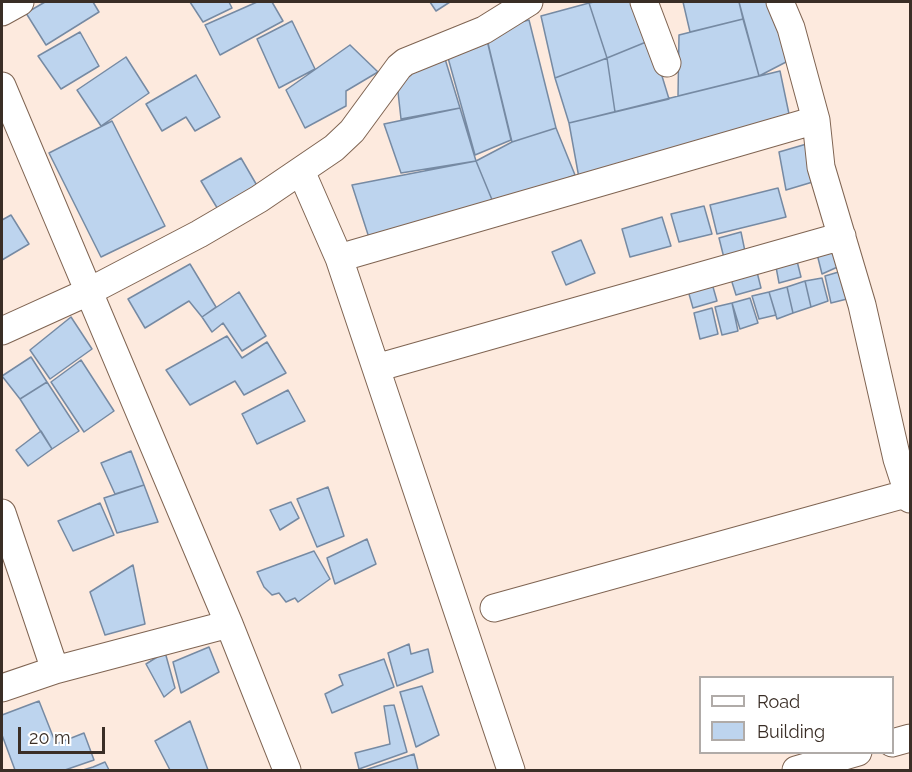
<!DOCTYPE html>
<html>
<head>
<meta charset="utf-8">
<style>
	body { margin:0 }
	#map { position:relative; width:912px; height:772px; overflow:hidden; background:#fdeade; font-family:Raleway,sans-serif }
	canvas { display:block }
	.frame { position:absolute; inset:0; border:3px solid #3a2e26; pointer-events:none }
	.legend { position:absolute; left:699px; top:676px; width:195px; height:78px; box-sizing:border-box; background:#fff; border:2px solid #b0aba8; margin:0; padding:8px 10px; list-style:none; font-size:18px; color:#3a2e26 }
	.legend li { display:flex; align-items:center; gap:12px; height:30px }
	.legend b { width:30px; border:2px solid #b0aba8 }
	.scale { position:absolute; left:18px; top:727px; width:87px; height:27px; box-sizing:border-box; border:3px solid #3a2e26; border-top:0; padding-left:8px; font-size:18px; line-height:21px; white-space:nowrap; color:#3a2e26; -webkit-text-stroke:4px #fff; paint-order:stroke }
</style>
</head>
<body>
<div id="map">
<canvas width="912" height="772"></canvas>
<div class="frame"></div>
<ul class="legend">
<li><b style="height:8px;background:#fff"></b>Road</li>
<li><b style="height:16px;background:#bdd4ee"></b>Building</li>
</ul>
<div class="scale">20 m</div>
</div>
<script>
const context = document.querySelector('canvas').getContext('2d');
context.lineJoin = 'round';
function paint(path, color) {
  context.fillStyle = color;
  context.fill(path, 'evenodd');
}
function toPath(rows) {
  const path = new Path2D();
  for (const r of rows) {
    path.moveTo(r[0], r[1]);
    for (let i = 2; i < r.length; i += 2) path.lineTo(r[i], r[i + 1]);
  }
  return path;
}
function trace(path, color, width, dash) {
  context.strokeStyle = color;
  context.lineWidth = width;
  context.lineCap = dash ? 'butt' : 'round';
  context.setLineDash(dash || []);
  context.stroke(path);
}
const building = toPath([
	[45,2,93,2,99,12,46,45,26,13,45,2],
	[190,2,229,2,232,8,203,22,190,2],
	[257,2,272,2,283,21,220,55,205,25,257,2],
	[430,2,450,2,436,11,430,2],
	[594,2,639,2,651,40,607,58,589,3,594,2],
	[683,2,739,2,743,19,690,32,683,2],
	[739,2,769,2,788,61,759,76,739,2],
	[589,3,607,58,555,78,541,16,589,3],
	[743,19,759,76,678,96,679,35,743,19],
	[529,20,556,128,512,142,485,31,529,20],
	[292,21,315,69,279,88,257,39,292,21],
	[80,32,99,66,61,89,38,56,80,32],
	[485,32,511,140,475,155,445,47,485,32],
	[651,40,669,99,615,112,607,58,651,40],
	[350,45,378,72,346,91,346,106,305,128,286,90,350,45],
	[442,49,460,108,401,119,396,74,442,49],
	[126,57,149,93,101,126,77,90,126,57],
	[607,58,615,112,569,123,555,78,607,58],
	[780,71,789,114,579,178,569,123,780,71],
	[196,75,220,117,195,131,186,117,162,131,146,104,196,75],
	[460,108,476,161,401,173,384,124,460,108],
	[112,121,165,226,101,257,49,153,112,121],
	[556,128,575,175,495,207,476,161,512,142,556,128],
	[810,143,816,181,786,190,779,152,810,143],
	[241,158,259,189,219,211,201,181,241,158],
	[476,161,495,207,372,247,352,185,476,161],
	[778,188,786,217,717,234,710,205,778,188],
	[704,206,712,234,679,242,671,214,704,206],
	[11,215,29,244,2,260,2,220,11,215],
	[662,217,671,246,630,257,622,229,662,217],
	[741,232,747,261,726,266,719,238,741,232],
	[581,240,595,273,566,285,552,252,581,240],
	[838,247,842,265,822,274,817,254,838,247],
	[797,261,801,277,779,283,776,267,797,261],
	[190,264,216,307,202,317,189,301,145,328,128,299,190,264],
	[842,271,847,299,831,303,825,276,842,271],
	[757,272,761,288,736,295,731,279,757,272],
	[822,278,828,301,811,307,805,281,822,278],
	[711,280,717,301,693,308,687,287,711,280],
	[805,281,811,307,793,313,787,287,805,281],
	[787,287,793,313,777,319,769,292,787,287],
	[239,292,266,336,242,351,223,323,212,332,202,317,239,292],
	[769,292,776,315,759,319,752,296,769,292],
	[750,298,758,323,740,329,732,303,750,298],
	[732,303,738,331,722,335,715,307,732,303],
	[712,308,718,334,700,339,694,313,712,308],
	[71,317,92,349,50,379,30,350,71,317],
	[227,336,242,358,267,342,286,373,244,395,235,381,190,405,166,370,227,336],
	[31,357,47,382,20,399,2,376,31,357],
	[81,360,114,411,84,432,51,382,81,360],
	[47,382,79,431,52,449,20,399,47,382],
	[288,390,305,421,257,444,242,414,288,390],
	[41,431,52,449,28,466,16,450,41,431],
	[131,451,144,485,115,494,101,463,131,451],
	[144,485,158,522,117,533,104,498,144,485],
	[328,487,344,536,317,547,297,499,328,487],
	[291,502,299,518,280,530,270,510,291,502],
	[100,503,114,535,73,551,58,521,100,503],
	[367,539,376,564,335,584,327,558,367,539],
	[314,551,330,579,298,602,295,598,286,602,279,593,272,595,264,587,257,572,314,551],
	[133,565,145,624,105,635,90,592,133,565],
	[409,644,411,654,428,649,433,672,397,686,388,653,409,644],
	[209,647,219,672,181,693,173,662,209,647],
	[165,652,175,688,164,697,146,664,165,652],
	[384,659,394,687,332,713,325,694,343,685,339,675,384,659],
	[422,686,439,735,416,747,400,692,422,686],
	[39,701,56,744,84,733,94,760,65,770,15,770,2,735,2,715,39,701],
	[394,705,407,752,359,769,355,753,390,744,384,706,394,705],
	[190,721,208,770,170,770,155,741,190,721],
	[414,754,418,770,365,770,414,754],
	[105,762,109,770,83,770,93,767,105,762]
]);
paint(building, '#bdd4ee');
trace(building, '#768aa3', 1.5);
const street = toPath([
	[644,2,667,63],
	[780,2,791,28,816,120,821,167,862,305,897,459,910,499],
	[2,12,20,2],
	[2,86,229,624,287,770],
	[301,171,339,258,511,770],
	[339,258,816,120],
	[2,331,88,292,199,234,259,199,334,148,352,131,399,67,405,62,484,30,529,2],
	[376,368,842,236],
	[2,513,55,670],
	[494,608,909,493],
	[2,688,55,670,229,624],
	[892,743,910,738],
	[796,770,858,752]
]);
trace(street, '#7f6452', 29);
trace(street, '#fff', 27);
</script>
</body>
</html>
